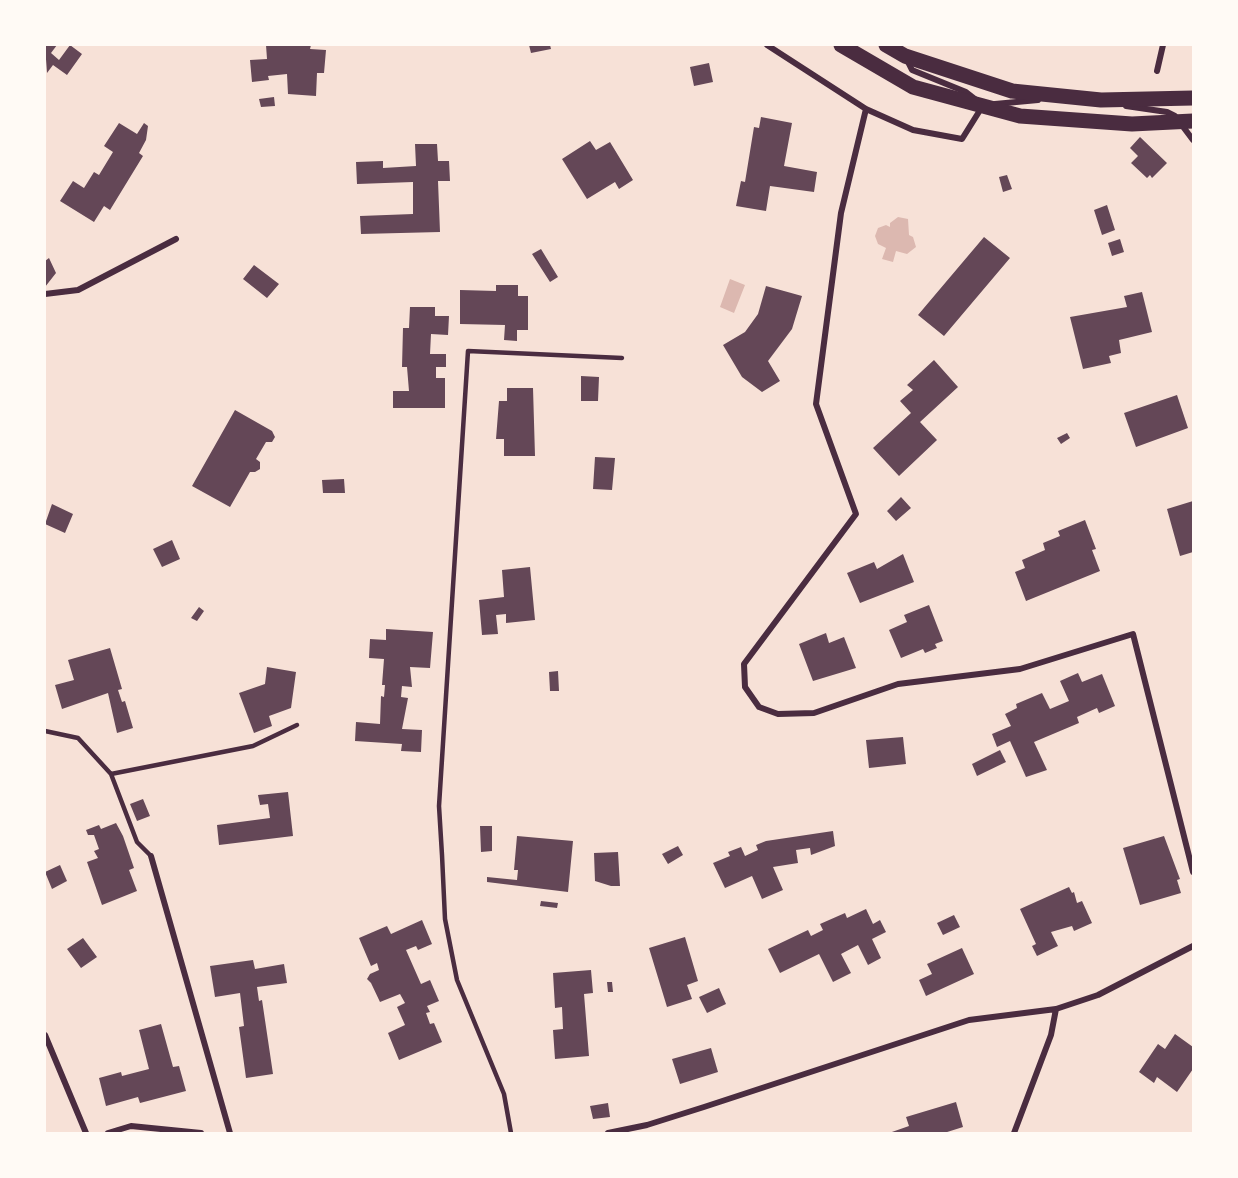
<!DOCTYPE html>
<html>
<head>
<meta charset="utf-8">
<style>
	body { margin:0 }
	#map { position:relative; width:1238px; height:1178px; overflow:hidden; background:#f7e1d7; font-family:"Exo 2",sans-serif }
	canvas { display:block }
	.frame { position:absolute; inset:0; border:46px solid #fffaf5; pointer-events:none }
</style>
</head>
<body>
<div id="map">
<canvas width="1238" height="1178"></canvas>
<div class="frame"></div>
</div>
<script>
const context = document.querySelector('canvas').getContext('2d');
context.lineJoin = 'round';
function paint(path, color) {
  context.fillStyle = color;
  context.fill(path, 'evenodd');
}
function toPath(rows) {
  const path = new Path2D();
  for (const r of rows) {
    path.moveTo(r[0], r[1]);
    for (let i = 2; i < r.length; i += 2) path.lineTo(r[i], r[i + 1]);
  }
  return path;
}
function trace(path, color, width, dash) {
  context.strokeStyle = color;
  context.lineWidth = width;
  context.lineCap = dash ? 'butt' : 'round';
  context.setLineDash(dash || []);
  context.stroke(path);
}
paint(toPath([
	[898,217,908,219,909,235,913,237,916,247,907,254,896,251,893,262,882,259,886,248,878,244,875,236,878,228,886,225,890,227,890,223],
	[730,279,745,285,734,313,720,307]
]), '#dcb8b0');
paint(toPath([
	[45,45,57,45,51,53,59,60,70,45,82,54,67,75,53,65,47,73],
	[266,45,311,45,310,49,326,50,324,73,317,73,316,96,288,94,287,74,268,76,269,80,252,82,250,60,267,59],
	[529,45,550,45,551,49,531,53],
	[709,63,713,82,694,86,690,67],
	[274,97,275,106,261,107,259,99],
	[761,117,792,123,784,166,817,172,814,192,770,186,766,211,736,206,741,181,745,182,754,127,759,128],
	[119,123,137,134,144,123,148,126,146,140,139,153,143,156,110,210,104,206,94,222,60,201,73,181,84,188,94,172,99,175,113,152,104,146],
	[1140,137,1167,163,1152,178,1150,175,1147,178,1131,163,1138,156,1130,148],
	[590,141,596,150,610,142,633,180,619,189,615,182,587,199,562,159],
	[415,144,437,144,438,161,449,161,450,181,438,181,440,232,361,234,360,216,413,214,413,182,357,184,356,162,383,161,383,168,416,166],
	[1007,175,1012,189,1003,192,999,177],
	[1107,205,1115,230,1102,235,1094,210],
	[984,237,1010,258,944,336,918,315],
	[1120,239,1124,252,1112,256,1108,243],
	[541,249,558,277,550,282,532,254],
	[49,258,56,273,45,287,45,261],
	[254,265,279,284,267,298,243,279],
	[496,285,518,285,518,296,528,296,528,330,517,330,517,341,504,340,505,325,460,324,460,290,496,291],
	[766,286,802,296,792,329,768,361,780,381,762,392,742,377,723,345,745,332,758,314],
	[1142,292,1152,332,1119,340,1121,353,1109,356,1111,363,1083,369,1070,317,1127,307,1124,296],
	[410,307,435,307,435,316,449,316,448,335,431,334,430,354,446,354,446,367,436,367,436,378,445,378,445,408,393,408,393,391,409,391,407,367,402,367,403,328,409,328],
	[934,360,958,387,920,422,937,440,899,476,873,448,911,413,900,401,913,390,907,385],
	[581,376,599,377,598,401,581,401],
	[507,388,533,388,535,456,504,456,504,439,496,439,499,401,507,401],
	[1177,395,1188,428,1136,447,1124,413],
	[235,410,272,431,275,437,272,442,266,442,256,459,260,462,260,469,255,472,250,472,230,507,192,486],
	[1067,433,1070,438,1061,444,1057,438],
	[595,457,615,458,612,490,593,489],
	[344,479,345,493,323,493,322,480],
	[901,497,911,508,896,521,887,511],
	[1193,501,1193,552,1180,556,1167,509],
	[52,504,73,514,65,533,45,524],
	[1085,520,1096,549,1092,550,1100,571,1026,601,1015,572,1025,568,1022,560,1045,550,1043,543,1060,536,1058,531],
	[172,540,180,559,162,567,153,549],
	[903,554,914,582,860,603,847,573,874,562,877,569],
	[530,567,535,620,506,623,506,614,496,615,498,634,482,635,479,600,504,597,502,570],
	[929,605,943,641,935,644,937,648,925,653,923,649,901,658,889,630,907,622,904,615],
	[199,607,204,611,197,621,191,618],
	[386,629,433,632,430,668,410,667,412,687,402,686,401,697,408,698,402,729,422,730,421,752,401,751,402,744,355,741,356,722,380,724,381,696,384,697,385,685,382,685,384,659,369,658,370,639,386,640],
	[826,633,829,643,844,637,856,668,813,681,799,644],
	[110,648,122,689,118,690,122,702,125,701,133,728,117,733,108,693,62,709,55,685,74,680,68,660],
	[267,667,296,672,291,708,269,716,272,726,254,733,239,693,265,684],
	[558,671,559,691,550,691,549,672],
	[1078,673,1082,682,1102,674,1115,706,1099,713,1097,708,1077,717,1079,723,1034,742,1047,770,1026,777,1010,741,997,747,992,734,1011,726,1005,714,1017,708,1016,704,1042,693,1050,709,1069,701,1060,681],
	[903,737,906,764,869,768,866,740],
	[1000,750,1006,762,977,776,972,764],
	[288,792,293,836,219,845,217,825,270,818,268,804,260,805,258,795],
	[143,799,150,816,137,821,130,804],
	[116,823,123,836,134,868,129,870,137,891,102,905,87,862,98,858,94,851,99,849,94,835,88,835,86,830,99,825,101,829],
	[480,826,492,826,492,851,481,852],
	[833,831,835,846,811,855,810,848,796,850,798,863,773,867,783,890,762,899,752,876,725,888,713,863,730,856,728,852,741,847,745,856,758,850,756,845,766,841],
	[517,836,573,841,568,892,487,882,487,877,517,880,518,870,514,870],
	[1164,836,1180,879,1177,880,1181,893,1140,905,1123,848],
	[678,846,683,855,668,864,662,854],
	[618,852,620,886,611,886,595,881,594,853],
	[60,865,67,881,52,889,45,872],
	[1069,887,1072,893,1074,892,1077,903,1082,901,1092,923,1074,931,1072,926,1051,932,1058,946,1037,956,1032,946,1036,944,1020,909],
	[541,901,558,903,557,908,540,906],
	[866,909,873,924,880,920,886,932,872,939,881,958,868,965,858,945,841,954,851,973,833,982,819,954,780,973,768,949,808,930,811,936,823,930,820,924,845,913,847,918],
	[954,915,960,927,943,935,937,923],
	[422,920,432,944,418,950,416,946,406,950,421,984,430,980,439,1001,427,1006,430,1012,426,1013,430,1024,434,1023,442,1042,399,1060,388,1033,405,1025,397,1007,405,1003,400,994,380,1002,371,983,367,979,370,974,379,970,377,963,371,966,359,938,387,926,391,934],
	[685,937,698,981,687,985,692,999,667,1007,649,948],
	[83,938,97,957,81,968,67,949],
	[962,948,974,974,926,996,919,980,932,974,927,964],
	[253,960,255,969,284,964,287,983,257,987,259,1001,262,1000,273,1074,246,1078,239,1027,244,1026,240,993,215,997,210,966],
	[591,970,593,993,584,994,589,1056,555,1059,553,1030,563,1029,562,1007,555,1008,553,973],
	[607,982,612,982,613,992,608,992],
	[719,988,726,1004,707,1013,699,997],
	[161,1024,173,1067,179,1066,186,1091,140,1103,138,1097,106,1106,99,1078,121,1072,122,1076,149,1069,139,1030],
	[1175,1034,1193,1047,1193,1069,1177,1092,1157,1077,1154,1083,1139,1072,1158,1044,1165,1049],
	[711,1048,718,1072,680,1084,672,1059],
	[956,1102,963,1127,944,1133,889,1133,909,1126,906,1117],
	[608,1103,610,1117,593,1119,590,1106]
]), '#644757');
trace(toPath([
	[45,731,78,738,111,774,137,842,151,856],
	[111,774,253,746,297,725],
	[511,1133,504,1094,457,980,445,919,442,855,439,806,468,351,622,358]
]), '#4a2c40', 4.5);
trace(toPath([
	[767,45,866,109,913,130,962,139,982,107],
	[906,58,912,70,966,92,975,99],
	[1157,71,1163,45],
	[995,104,1038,100],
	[1126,106,1167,112,1175,116,1193,140],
	[866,109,841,213,816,404,856,514,744,664,745,687,759,707,778,714,814,713,898,684,1020,669,1133,634,1193,872],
	[45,294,78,290,176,239],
	[151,856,230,1133],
	[45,1035,86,1133],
	[108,1133,131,1126,201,1133],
	[608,1133,647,1125,704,1107,969,1020,1056,1009,1098,995,1193,946],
	[1014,1133,1051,1035,1056,1009]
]), '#4a2c40', 6);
trace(toPath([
	[841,45,913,87,1020,116,1132,124,1193,121],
	[886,45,905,56,1012,91,1101,100,1193,98]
]), '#4a2c40', 15);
</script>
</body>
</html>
